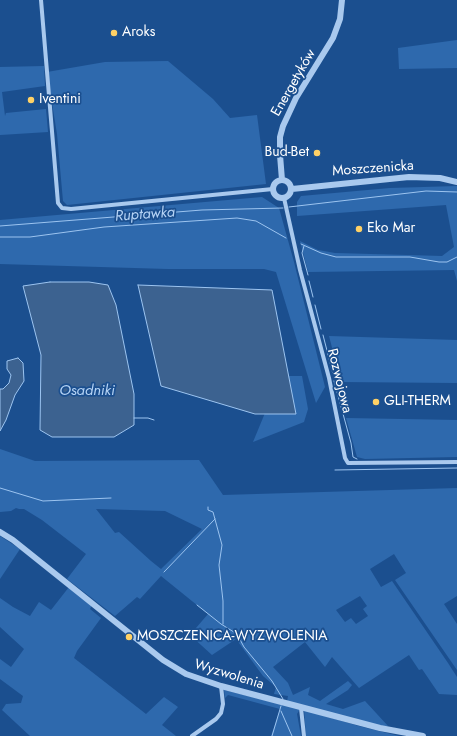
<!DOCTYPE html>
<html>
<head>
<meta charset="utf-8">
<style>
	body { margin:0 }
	canvas { display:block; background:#1b4f8f }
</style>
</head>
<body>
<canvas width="457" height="736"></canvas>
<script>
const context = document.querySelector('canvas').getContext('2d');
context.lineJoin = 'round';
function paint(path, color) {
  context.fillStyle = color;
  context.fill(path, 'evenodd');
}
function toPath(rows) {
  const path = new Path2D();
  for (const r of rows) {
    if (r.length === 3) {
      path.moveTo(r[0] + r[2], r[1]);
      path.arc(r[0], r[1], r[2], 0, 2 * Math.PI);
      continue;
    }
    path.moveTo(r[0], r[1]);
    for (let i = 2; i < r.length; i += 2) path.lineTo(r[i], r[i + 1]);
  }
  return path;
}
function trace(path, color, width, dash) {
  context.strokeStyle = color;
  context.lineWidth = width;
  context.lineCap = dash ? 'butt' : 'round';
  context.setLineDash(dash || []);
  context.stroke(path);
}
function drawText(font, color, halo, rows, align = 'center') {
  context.font = font + ' Jost,sans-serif';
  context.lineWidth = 3.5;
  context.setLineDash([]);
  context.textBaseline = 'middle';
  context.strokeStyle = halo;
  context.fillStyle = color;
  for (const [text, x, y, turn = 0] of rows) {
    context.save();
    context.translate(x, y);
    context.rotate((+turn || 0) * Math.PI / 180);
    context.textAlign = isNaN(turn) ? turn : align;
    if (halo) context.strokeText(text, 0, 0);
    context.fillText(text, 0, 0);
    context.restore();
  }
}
paint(toPath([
	[457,40,457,68,399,69,398,48],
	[168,61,213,99,230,118,257,115,266,184,67,205,63,201,57,134,47,72,105,62],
	[44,66,45,86,2,92,5,116,6,113,46,109,48,132,0,135,0,67],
	[457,186,457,281,454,270,308,272,300,241,318,250,335,253,442,256,454,247,446,205,297,216,297,202,301,196,390,188],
	[262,197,279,208,294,262,325,387,316,403,276,272,264,269,168,269,0,264,0,220],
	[329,336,457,340,457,383,341,382],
	[287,376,302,376,308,409,304,422,253,442,265,413],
	[346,418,457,420,457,457,365,459,357,457],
	[0,449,35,461,199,460,223,495,457,488,457,596,444,604,457,624,457,670,395,580,406,573,394,554,370,569,381,587,392,581,448,663,457,677,457,695,439,694,422,669,419,670,409,655,359,688,332,657,325,667,305,642,273,667,288,683,293,695,310,687,308,695,320,701,348,681,352,685,348,690,326,704,343,709,365,701,388,726,378,726,287,702,288,696,274,694,276,687,263,676,236,639,212,655,190,635,208,614,161,576,140,599,137,597,115,616,67,579,86,554,42,520,24,509,19,509,16,508,11,511,0,512],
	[96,509,165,511,202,529,161,569,151,561,119,532,115,533],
	[360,596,367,606,363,609,368,616,356,624,351,618,345,622,336,610],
	[0,536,20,549,0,579],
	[69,587,92,605,90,609,101,618,77,651,74,658,146,714,164,697,178,707,162,725,176,736,30,736,2,710,6,704,21,703,23,696,0,679,0,659,11,667,24,649,0,627,0,598,13,607,30,616,39,602,51,610],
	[224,690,300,709,297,714,301,736,271,736,280,709,228,695,225,698],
	[304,710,359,726,399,736,306,736]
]), '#2e69ad');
const water = toPath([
	[50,282,89,282,108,285,116,305,134,394,134,425,114,437,52,437,40,430,41,355,23,286,50,282],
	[138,285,272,290,296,414,255,414,161,386,138,285],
	[18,358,23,363,24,381,15,395,6,420,0,431,0,389,3,389,9,383,11,375,7,369,7,361,18,358]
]);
paint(water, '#3c6290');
trace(water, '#9cc4f0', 1);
trace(toPath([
	[289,207,426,191,457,192],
	[0,226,202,210,283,208],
	[0,237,30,237,104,227,237,218,256,221,286,238],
	[301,244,321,253,336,257,410,257,439,262,447,262,457,257],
	[304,246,302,253,308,275],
	[309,281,313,297],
	[315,305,321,329],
	[323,335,333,374],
	[334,381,351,443,353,457,357,459],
	[134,418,148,418,154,420],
	[335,470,457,468],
	[0,488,43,501,111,498],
	[208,507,208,510,213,512,222,545,219,565,223,601,223,624],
	[164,572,215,519],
	[197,605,221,624,237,634,244,647,272,681,283,699],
	[281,711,292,736],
	[272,736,281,706]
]), '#9cc4f0', 1);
trace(toPath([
	[41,0,58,203,62,208,71,209,273,189],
	[284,198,300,270,329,378,345,458,348,463,457,462],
	[301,708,304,736],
	[192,736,216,719,221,713,223,704,221,686]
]), '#a9c9ee', 4);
trace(toPath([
	[282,189,9],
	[282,180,280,155,280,137,283,126,296,98,333,38,340,19,342,0],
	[292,189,409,177,440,178,457,182],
	[0,532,13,540,163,660,186,674,221,686,293,705,380,728,423,736]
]), '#a9c9ee', 6);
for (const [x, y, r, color] of [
	[114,33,4,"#ffd166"],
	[31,100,4,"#ffd166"],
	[317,153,4,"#ffd166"],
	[359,229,4,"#ffd166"],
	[376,402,4,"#ffd166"],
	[129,637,4,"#ffd166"]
]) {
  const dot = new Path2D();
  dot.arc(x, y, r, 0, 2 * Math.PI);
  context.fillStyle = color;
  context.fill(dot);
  trace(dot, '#1b4f8f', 1.5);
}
drawText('14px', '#fff', '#1b4f8f', [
	["Aroks",122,33],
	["Iventini",39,100],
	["Bud-Bet",309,153,"right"],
	["Eko Mar",367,229],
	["GLI-THERM",384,402],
	["MOSZCZENICA-WYZWOLENIA",137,637]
], 'left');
drawText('14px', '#fff', '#1b4f8f', [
	["Energetyków",294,83,-60],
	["Moszczenicka",373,169,-4],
	["Rozwojowa",339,381,76],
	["Wyzwolenia",229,675,17]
]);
drawText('italic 15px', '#b5d3f5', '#1b4f8f', [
	["Ruptawka",145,215,-4],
	["Osadniki",87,391]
]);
</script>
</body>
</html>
